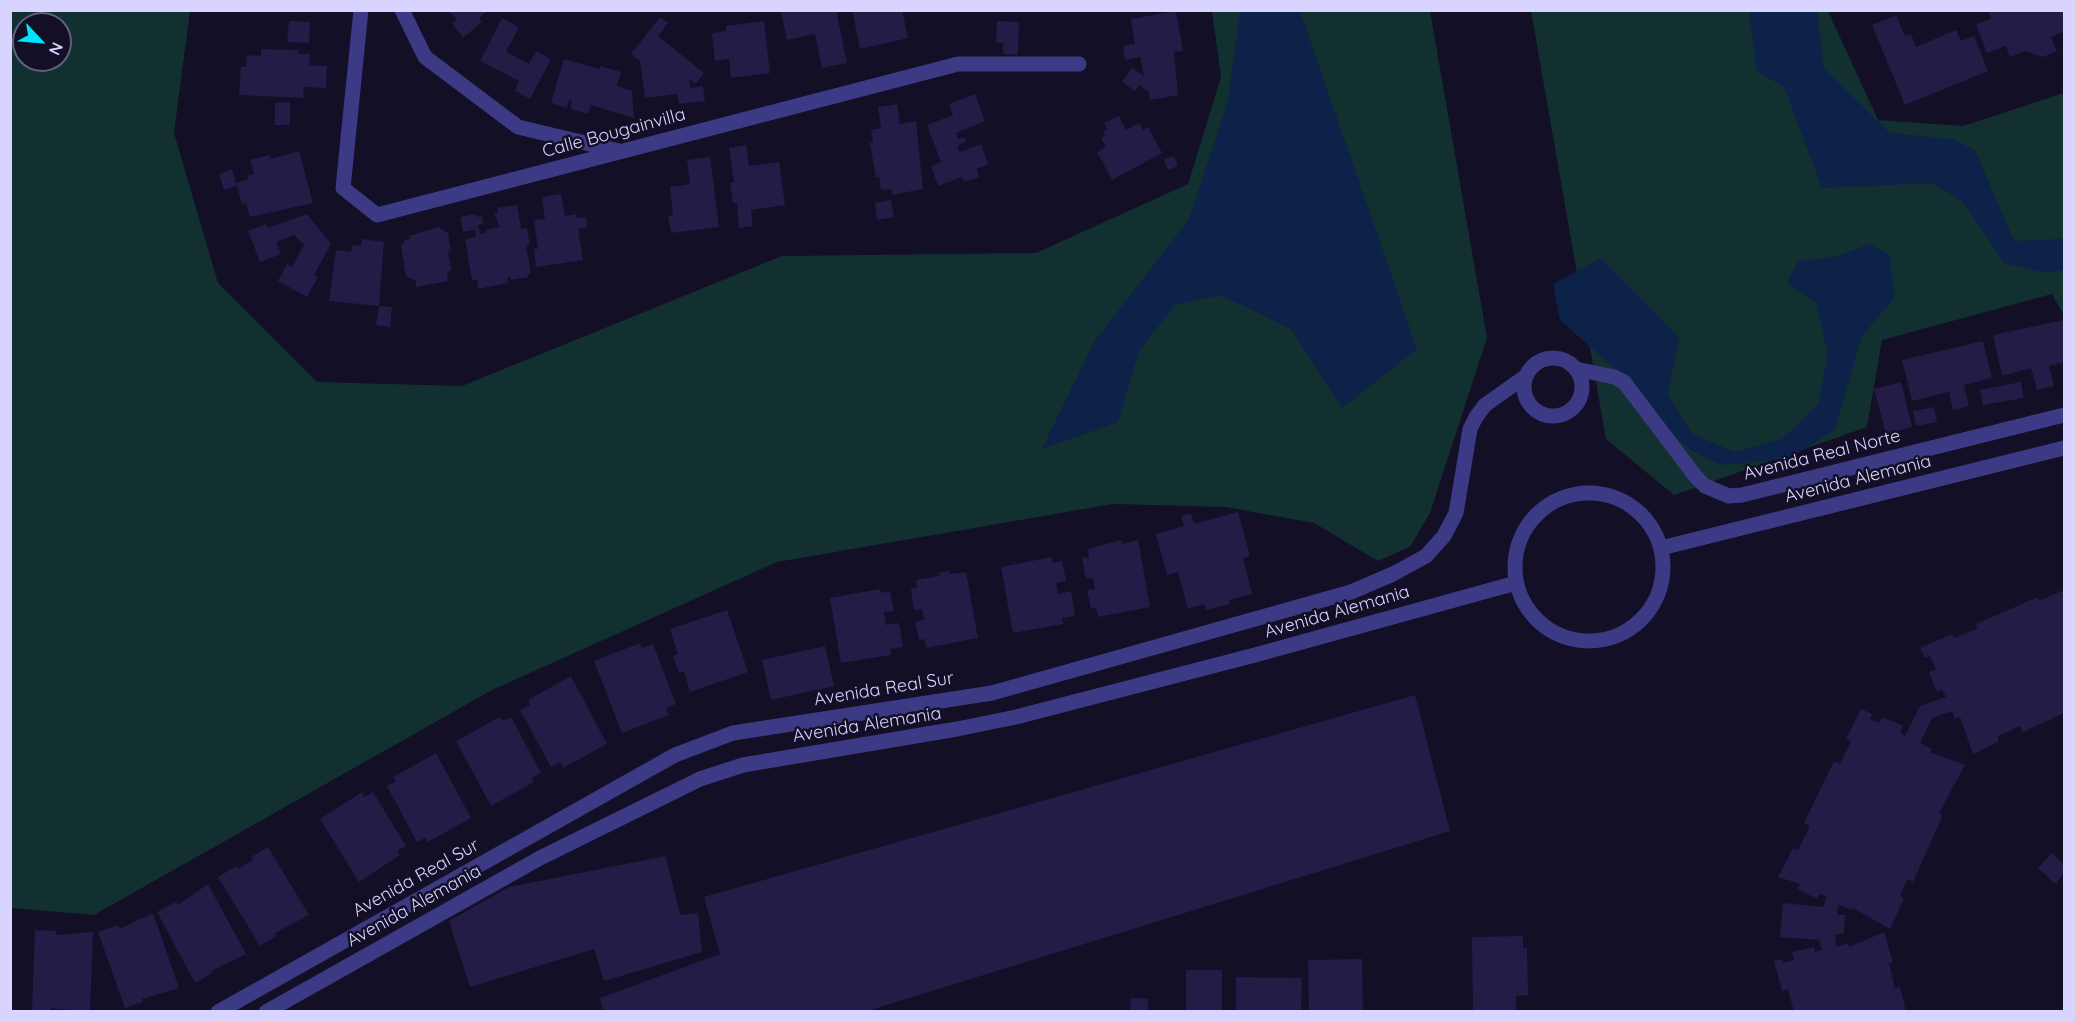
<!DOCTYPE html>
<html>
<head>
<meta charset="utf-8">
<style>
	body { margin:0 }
	#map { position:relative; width:2075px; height:1022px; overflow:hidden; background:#130f26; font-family:Quicksand,sans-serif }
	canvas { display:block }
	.frame { position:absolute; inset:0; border:12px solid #d9d4ff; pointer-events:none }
	.north { position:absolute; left:12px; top:12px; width:60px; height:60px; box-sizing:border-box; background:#130f26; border:2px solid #625e7d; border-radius:50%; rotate:116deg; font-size:16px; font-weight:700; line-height:24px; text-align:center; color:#d9d4ff }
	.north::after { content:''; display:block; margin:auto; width:21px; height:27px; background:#00e5ff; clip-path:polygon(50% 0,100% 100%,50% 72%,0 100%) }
</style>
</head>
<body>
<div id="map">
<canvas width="2075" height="1022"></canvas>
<div class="frame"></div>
<div class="north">N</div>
</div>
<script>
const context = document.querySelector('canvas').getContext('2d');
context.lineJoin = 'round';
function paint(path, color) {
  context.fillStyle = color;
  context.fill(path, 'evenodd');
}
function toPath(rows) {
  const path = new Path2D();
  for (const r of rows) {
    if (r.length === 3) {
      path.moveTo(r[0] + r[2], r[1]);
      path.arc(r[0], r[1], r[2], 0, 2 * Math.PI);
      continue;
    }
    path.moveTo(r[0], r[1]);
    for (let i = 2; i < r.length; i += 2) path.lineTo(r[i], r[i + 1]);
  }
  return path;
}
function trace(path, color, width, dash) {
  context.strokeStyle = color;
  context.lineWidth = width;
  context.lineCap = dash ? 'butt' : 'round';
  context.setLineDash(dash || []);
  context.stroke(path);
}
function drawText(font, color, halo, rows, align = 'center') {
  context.font = font + ' Quicksand,sans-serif';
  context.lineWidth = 5;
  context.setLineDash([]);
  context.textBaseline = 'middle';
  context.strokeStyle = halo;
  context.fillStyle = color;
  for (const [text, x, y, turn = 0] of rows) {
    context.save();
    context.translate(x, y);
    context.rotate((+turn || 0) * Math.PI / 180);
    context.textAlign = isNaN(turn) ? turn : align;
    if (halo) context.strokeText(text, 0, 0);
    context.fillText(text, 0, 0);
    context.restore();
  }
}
paint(toPath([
	[10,11,190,11,174,133,218,283,317,382,462,386,782,256,1036,253,1188,184,1221,77,1212,11,1430,11,1487,338,1430,513,1410,547,1378,561,1314,523,1225,507,1113,504,777,562,492,690,94,915,11,908],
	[24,24,60,24,60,60,24,60],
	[1531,11,1828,11,1878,120,1963,126,2064,93,2064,316,2052,294,1882,340,1867,427,1674,495,1606,439]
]), '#12302f');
paint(toPath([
	[1240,11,1300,11,1417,349,1342,408,1291,329,1221,295,1175,305,1139,351,1118,422,1042,449,1094,342,1189,219,1228,101],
	[1749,11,1817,11,1824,68,1890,133,1952,139,1975,150,2014,241,2064,239,2064,269,2048,273,2004,263,1963,202,1931,183,1822,188,1784,87,1757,71],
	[1869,244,1889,254,1895,297,1862,336,1835,430,1788,459,1722,465,1688,449,1649,410,1630,382,1560,320,1553,284,1601,258,1679,337,1668,395,1692,434,1735,452,1782,439,1818,405,1828,355,1816,303,1787,283,1798,261,1835,257]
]), '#0c2248');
paint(toPath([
	[447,10,488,10,479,18,482,22,463,38,452,23,457,19],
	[781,10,836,10,847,63,822,68,815,34,787,40],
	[852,10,902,10,908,38,860,49],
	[1988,10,2002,10,2003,13,2010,10,2064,10,2064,31,2051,37,2057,51,2043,57,2025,51,2010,57,2006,46,1987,53,1976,24,1991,19],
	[1176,11,1183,51,1174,52,1178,95,1150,100,1149,92,1139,85,1135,91,1122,82,1132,68,1144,76,1140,57,1125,60,1123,46,1135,44,1131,19],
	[1896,15,1905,36,1911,34,1916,47,1956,30,1961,41,1974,36,1988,71,1905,105,1872,25],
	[660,17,668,23,658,36,704,73,696,84,689,79,690,88,703,86,705,101,679,104,677,94,645,98,640,61,631,54],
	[502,18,519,27,506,52,529,64,536,51,551,59,530,99,515,91,519,81,480,61],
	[289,21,310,22,309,43,287,42],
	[764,21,770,73,731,78,729,59,715,61,712,33,726,31,726,26],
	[997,21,1019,22,1018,55,1003,54,1003,43,996,43],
	[261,49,298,50,298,54,310,54,309,65,327,66,326,88,304,87,303,98,239,95,241,67,246,67,247,55,261,56],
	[564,59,599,69,600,66,621,72,617,86,632,91,634,118,591,105,588,114,570,109,572,101,569,100,567,108,551,103],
	[975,94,985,121,956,133,958,139,964,137,966,142,957,146,960,152,981,144,988,164,977,169,979,177,965,182,962,177,938,186,931,166,941,162,927,125,953,115,949,104],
	[290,102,290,125,275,125,275,103],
	[897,104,900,124,916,121,923,189,892,195,891,189,881,190,879,177,876,178,870,143,873,142,871,130,881,128,878,107],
	[1119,116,1126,130,1139,123,1143,130,1148,127,1162,153,1112,180,1097,152,1106,147,1101,138,1105,136,1103,132,1107,130,1104,123],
	[746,145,749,166,779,162,785,205,751,210,753,226,739,228,737,203,733,203,730,183,734,182,729,148],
	[299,151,313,203,250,217,246,203,242,204,237,186,224,190,219,174,232,169,236,183,248,179,247,176,254,174,250,160,269,155,271,159],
	[1174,156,1178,166,1168,170,1164,159],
	[710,157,719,227,671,233,668,216,673,215,670,187,690,184,687,160],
	[561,194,565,216,576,214,577,218,586,217,587,227,578,229,583,260,536,267,534,249,538,249,534,220,545,219,542,197],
	[891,200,894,217,877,220,875,203],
	[517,205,521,229,527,228,530,244,526,245,531,274,527,274,528,277,511,280,510,277,507,278,508,283,478,289,477,280,472,280,465,239,476,237,475,230,463,232,460,217,476,214,477,217,482,216,483,224,478,225,480,234,486,233,486,230,500,227,494,213,498,213,497,208],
	[307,214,331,244,314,275,318,277,307,297,278,281,287,264,292,267,304,245,294,235,276,242,281,254,260,262,248,231,266,224,268,228],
	[438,227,448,233,451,251,448,252,451,269,447,274,448,281,416,287,416,281,406,276,401,246,405,240,410,239,409,236],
	[362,239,384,242,379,306,329,301,336,250,351,252,352,245,361,246],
	[379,306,392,307,390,327,376,325],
	[2064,320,2064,362,2049,366,2054,386,2037,390,2031,368,2002,376,1993,335],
	[1983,341,1992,378,1964,385,1969,406,1953,410,1949,392,1912,401,1902,360],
	[1901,382,1912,427,1886,434,1874,389],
	[2021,382,2024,398,1983,405,1980,390],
	[1934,407,1937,422,1916,426,1913,411],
	[1238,512,1250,556,1243,558,1252,594,1229,600,1230,604,1206,610,1204,604,1188,609,1178,572,1167,575,1156,534,1184,526,1181,516,1191,513,1194,524],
	[1121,540,1122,544,1138,540,1150,607,1098,617,1096,608,1091,609,1087,590,1095,589,1093,578,1086,579,1082,558,1089,557,1088,549],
	[1052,557,1053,563,1062,561,1066,581,1056,583,1058,594,1071,591,1075,616,1062,618,1063,624,1013,633,1001,567],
	[949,571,950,574,966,572,978,638,926,648,924,639,919,640,915,622,924,620,922,609,914,610,911,589,917,588,916,580,940,576,939,573],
	[880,589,881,593,890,591,894,611,884,612,886,625,899,623,903,647,890,649,891,655,841,663,830,598],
	[2064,590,2064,713,2023,732,2020,726,1998,736,1998,742,1973,754,1960,717,1955,719,1952,711,1932,718,1920,743,1932,749,1930,752,1965,765,1939,813,1943,815,1913,882,1908,879,1900,896,1904,898,1890,929,1853,908,1852,910,1839,905,1837,910,1838,915,1845,915,1844,933,1835,935,1836,947,1848,943,1849,947,1884,932,1893,962,1889,963,1895,988,1900,987,1906,1012,1794,1012,1788,989,1782,991,1774,961,1782,959,1783,963,1794,960,1792,952,1814,947,1815,952,1822,950,1819,940,1780,937,1783,903,1823,907,1827,897,1820,894,1817,899,1798,889,1800,884,1778,877,1793,848,1798,850,1810,826,1804,823,1834,761,1840,764,1851,741,1846,739,1861,709,1872,714,1870,719,1879,723,1883,717,1903,726,1900,733,1905,736,1920,706,1946,697,1942,689,1937,692,1929,672,1936,669,1930,656,1925,658,1920,648,1952,634,1954,638,1978,628,1976,624,2038,597,2039,601],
	[727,610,748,672,690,692,684,671,679,673,673,656,678,654,670,629],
	[640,643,642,648,653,644,676,704,666,708,669,715,622,733,594,661],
	[825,646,834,686,771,700,762,660],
	[571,676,607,744,563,768,560,762,551,767,520,710,530,705,528,700],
	[1415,695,1450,831,864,1012,604,1012,600,998,720,954,704,897],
	[500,717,502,721,511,717,541,773,532,778,534,782,491,806,456,741],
	[436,753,471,818,428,842,425,838,417,842,387,786,396,781,393,777],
	[362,792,364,797,373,792,406,846,397,851,400,855,359,882,320,819],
	[268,847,309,915,275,933,276,936,260,946,218,877,236,866,238,869,253,860,251,857],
	[2052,853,2064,865,2064,873,2055,884,2038,868],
	[666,856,680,915,698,913,702,952,604,981,594,949,470,987,449,921,509,887],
	[208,884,246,954,211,971,212,973,195,983,157,912,176,902,178,905],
	[153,913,179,988,142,999,143,1002,125,1008,98,932,118,925,119,929],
	[35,930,56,931,56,935,93,932,90,1012,51,1008,51,1011,32,1011],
	[1523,936,1523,948,1527,948,1528,995,1516,996,1516,1012,1473,1012,1472,937],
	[1362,959,1363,1012,1309,1012,1308,960],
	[1186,970,1222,970,1222,1012,1186,1012],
	[1236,977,1302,978,1301,1012,1236,1012],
	[1131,998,1148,999,1148,1012,1130,1012]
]), '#241b47');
trace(toPath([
	[361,10,343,188,377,215,958,64,1079,64],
	[402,10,425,57,518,127,619,151],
	[1553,387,29],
	[1576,369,1614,377,1624,382,1696,477,1705,486,1729,496,1742,495,2064,415],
	[218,1012,675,755,733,733,992,693,1351,592,1393,574,1426,556,1444,536,1456,513,1470,429,1476,417,1485,405,1526,376]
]), '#3d3a85', 15);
trace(toPath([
	[1589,567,74],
	[1661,548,2064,448],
	[266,1012,540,858,700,779,743,765,957,729,1016,717,1255,655,1516,583]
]), '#3d3a85', 15);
drawText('18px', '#d9d4ff', '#130f26', [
	["Calle Bougainvilla",614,133,-15],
	["Avenida Real Norte",1822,455,-14],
	["Avenida Alemania",1858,479,-14],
	["Avenida Alemania",1337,612,-16],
	["Avenida Real Sur",884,689,-9],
	["Avenida Alemania",867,725,-9],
	["Avenida Real Sur",416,878,-29],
	["Avenida Alemania",414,906,-29]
]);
</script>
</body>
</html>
